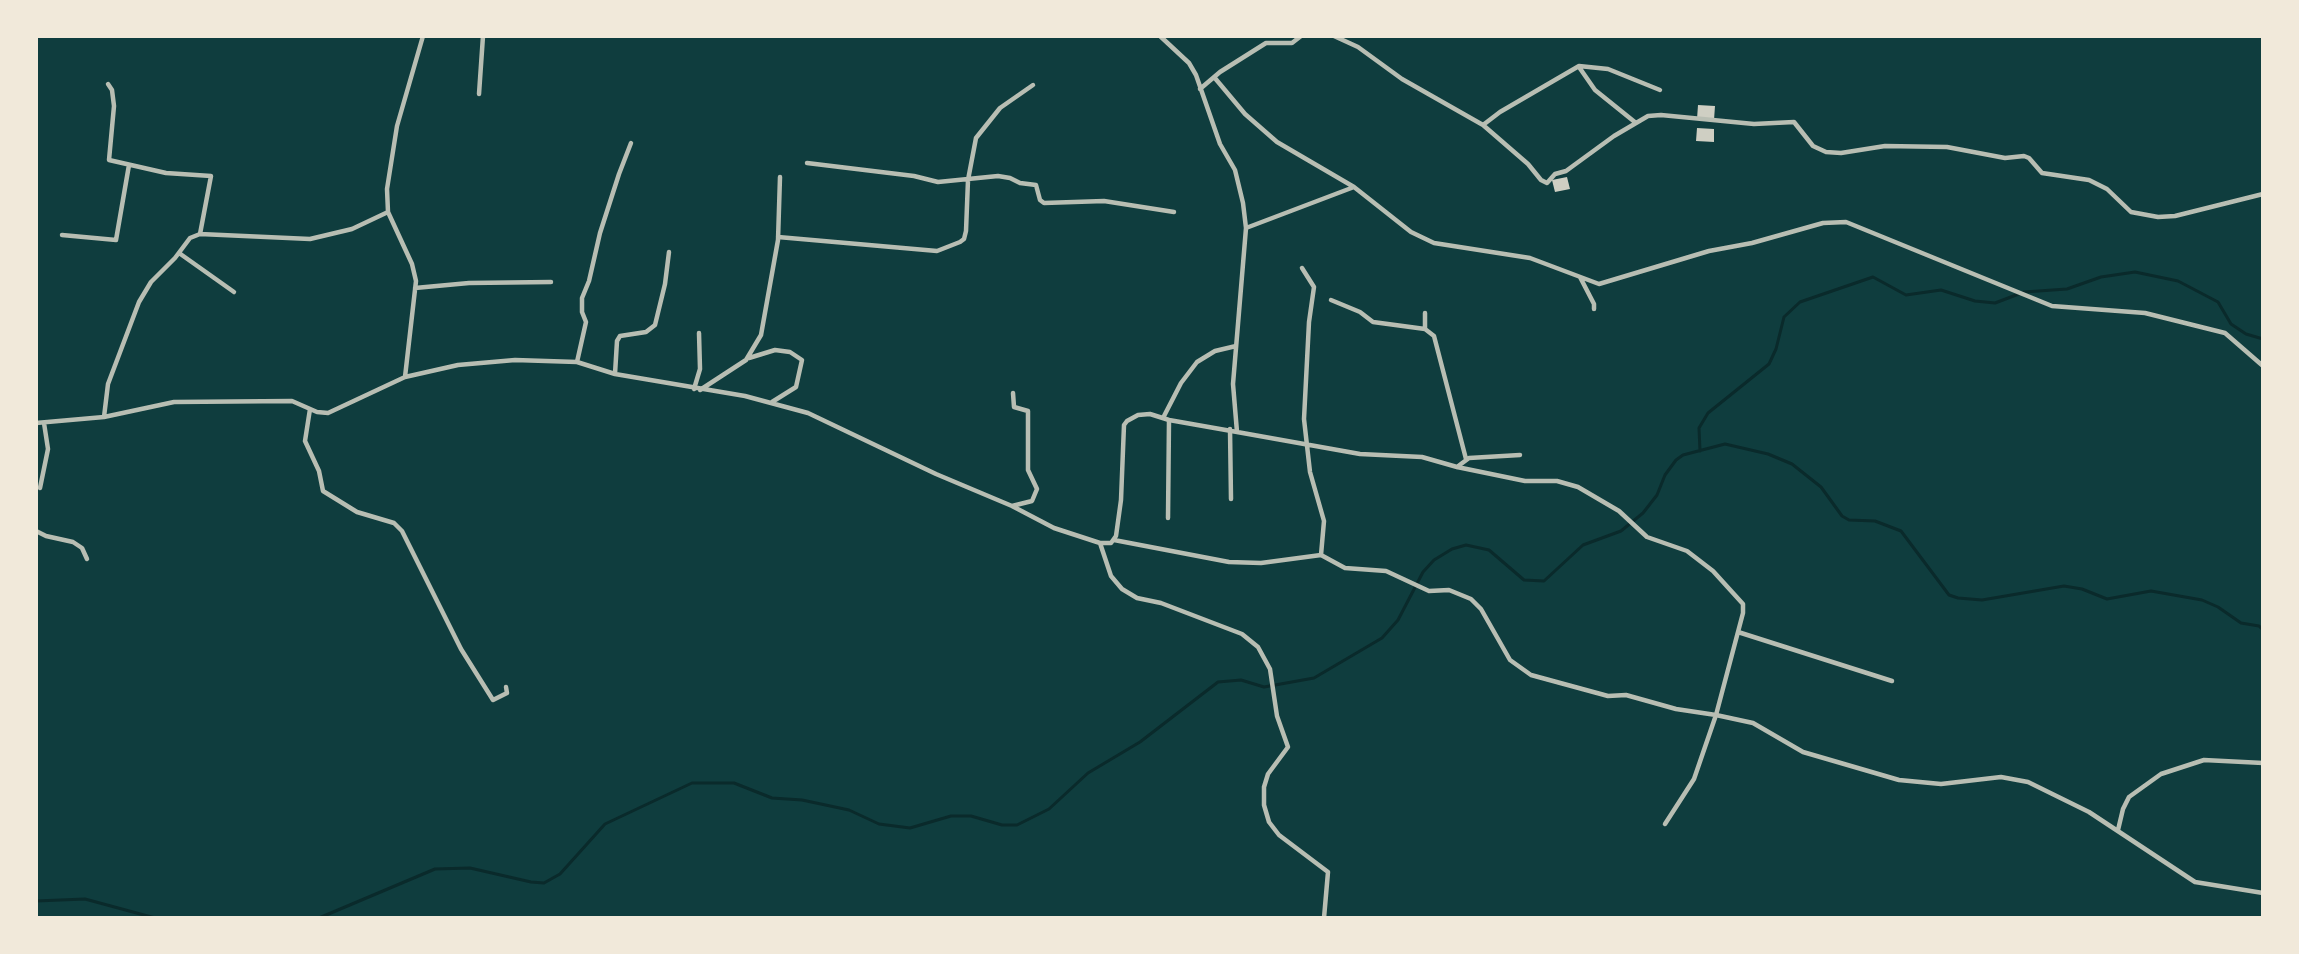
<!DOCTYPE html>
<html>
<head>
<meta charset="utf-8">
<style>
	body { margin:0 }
	#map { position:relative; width:2299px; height:954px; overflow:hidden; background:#0f3d3e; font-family:Jost,sans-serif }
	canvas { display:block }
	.frame { position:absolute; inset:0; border:38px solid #f1e9da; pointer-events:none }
</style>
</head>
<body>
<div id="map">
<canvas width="2299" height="954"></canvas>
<div class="frame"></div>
</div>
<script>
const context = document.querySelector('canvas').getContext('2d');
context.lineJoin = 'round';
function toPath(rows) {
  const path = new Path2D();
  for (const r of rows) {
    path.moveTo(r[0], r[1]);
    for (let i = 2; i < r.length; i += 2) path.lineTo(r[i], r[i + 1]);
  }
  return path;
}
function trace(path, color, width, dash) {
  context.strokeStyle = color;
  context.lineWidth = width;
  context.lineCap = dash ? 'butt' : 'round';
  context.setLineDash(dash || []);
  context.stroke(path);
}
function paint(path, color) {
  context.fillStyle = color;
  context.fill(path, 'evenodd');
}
trace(toPath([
	[1700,451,1699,428,1708,413,1769,364,1776,349,1784,317,1800,302,1873,277,1906,295,1941,290,1975,301,1995,303,2024,292,2067,289,2101,277,2135,272,2178,281,2218,302,2231,324,2246,334,2263,339],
	[36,901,85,899,155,918],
	[319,918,435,869,470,868,531,882,544,883,560,874,605,824,692,783,734,783,772,798,802,800,849,810,879,824,910,828,951,816,971,816,1002,825,1017,825,1049,809,1088,773,1140,742,1218,682,1241,680,1264,687,1314,678,1382,638,1398,620,1423,572,1434,560,1452,549,1466,545,1489,550,1524,580,1544,581,1583,545,1621,531,1643,513,1657,495,1665,475,1676,460,1683,455,1725,444,1768,454,1792,464,1821,487,1842,516,1849,520,1875,521,1901,531,1949,595,1958,598,1982,600,2064,586,2082,589,2107,599,2151,591,2202,600,2218,607,2241,623,2259,626,2263,630]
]), '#0a2a2b', 3);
paint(toPath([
	[1698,105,1715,106,1714,120,1697,119],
	[1697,128,1714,129,1714,142,1696,141],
	[1567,177,1570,189,1555,192,1552,180]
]), '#cfcfc3');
trace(toPath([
	[1334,36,1358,47,1402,79,1483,125,1528,164,1541,180,1547,183,1555,174,1566,171,1614,136,1648,116,1661,115,1754,124,1794,122,1813,146,1826,152,1841,153,1885,146,1947,147,2005,158,2024,156,2029,158,2042,173,2089,180,2107,189,2131,212,2158,217,2175,216,2263,194],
	[1579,67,1595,90,1636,123],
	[1214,77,1245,114,1277,142,1354,187,1411,232,1434,243,1530,258,1599,284,1709,251,1752,243,1823,223,1846,222,2052,306,2145,313,2225,333,2263,366],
	[108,84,112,90,114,106,109,160,166,173,211,176,200,234],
	[1200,89,1220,72,1266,43,1292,43,1301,36],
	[479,94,483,36],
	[1483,125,1500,112,1579,66,1608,69,1660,90],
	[807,163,914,176,938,182,998,176,1010,178,1020,183,1036,185,1040,200,1044,203,1104,201,1174,212],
	[1246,228,1354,187],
	[62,235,116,240,129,165],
	[778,237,937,251,960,242,964,239,966,231,968,180,976,138,1000,108,1033,85],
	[179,253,234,292],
	[1580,277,1594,304,1594,309],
	[415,288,469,283,551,282],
	[1331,300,1360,312,1373,322,1425,329,1434,336,1466,459],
	[1425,329,1425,313],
	[749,358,775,350,790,352,802,360,796,387,772,402],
	[577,362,586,322,582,312,582,298,589,281,600,233,619,174,631,143],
	[615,374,617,341,620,336,646,332,655,325,665,284,669,252],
	[405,377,416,281,412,264,388,212,387,189,397,126,423,36],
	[694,389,700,369,699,333],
	[700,390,746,360,761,335,778,240,780,177],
	[310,409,305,441,319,471,323,491,357,512,394,523,402,531,461,649,493,700,507,693,506,687],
	[104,417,108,384,139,302,151,282,175,258,190,238,200,234,310,239,352,229,388,212],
	[1163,418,1181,383,1197,362,1215,351,1236,346],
	[36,423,104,417,174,402,292,401,317,412,328,413,405,377,458,365,515,360,577,362,615,374,745,396,808,413,936,474,1012,506,1054,528,1100,543,1111,543,1116,536,1121,500,1124,425,1127,421,1138,415,1150,414,1169,420,1237,432,1233,384,1246,228,1243,203,1235,170,1220,144,1196,75,1189,63,1160,36],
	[1230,429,1231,499],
	[1237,432,1360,454,1422,457,1457,467,1525,481,1557,481,1578,487,1619,511,1647,537,1687,551,1713,571,1743,604,1743,613,1716,715,1753,723,1803,752,1899,780,1941,784,2001,777,2028,782,2089,812,2195,882,2263,893],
	[1457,467,1469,458,1520,455],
	[40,488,48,449,44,423],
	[1012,506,1032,501,1037,489,1028,470,1028,411,1014,407,1013,393],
	[1168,518,1169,420],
	[36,531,46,536,73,542,82,548,87,559],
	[1114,540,1229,562,1261,563,1321,555,1324,521,1310,472,1304,419,1309,322,1314,287,1302,268],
	[1100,543,1111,576,1122,589,1137,598,1161,603,1242,634,1258,647,1270,669,1277,716,1288,747,1268,774,1264,787,1264,805,1269,822,1279,835,1328,872,1324,918],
	[1321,555,1345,568,1386,571,1429,591,1449,590,1471,599,1481,609,1510,660,1531,675,1608,696,1626,695,1676,709,1716,715,1694,779,1665,824],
	[1738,632,1892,681],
	[2118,830,2123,809,2129,797,2161,774,2204,760,2263,763]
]), '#b8beb3', 4.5);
</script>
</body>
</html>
